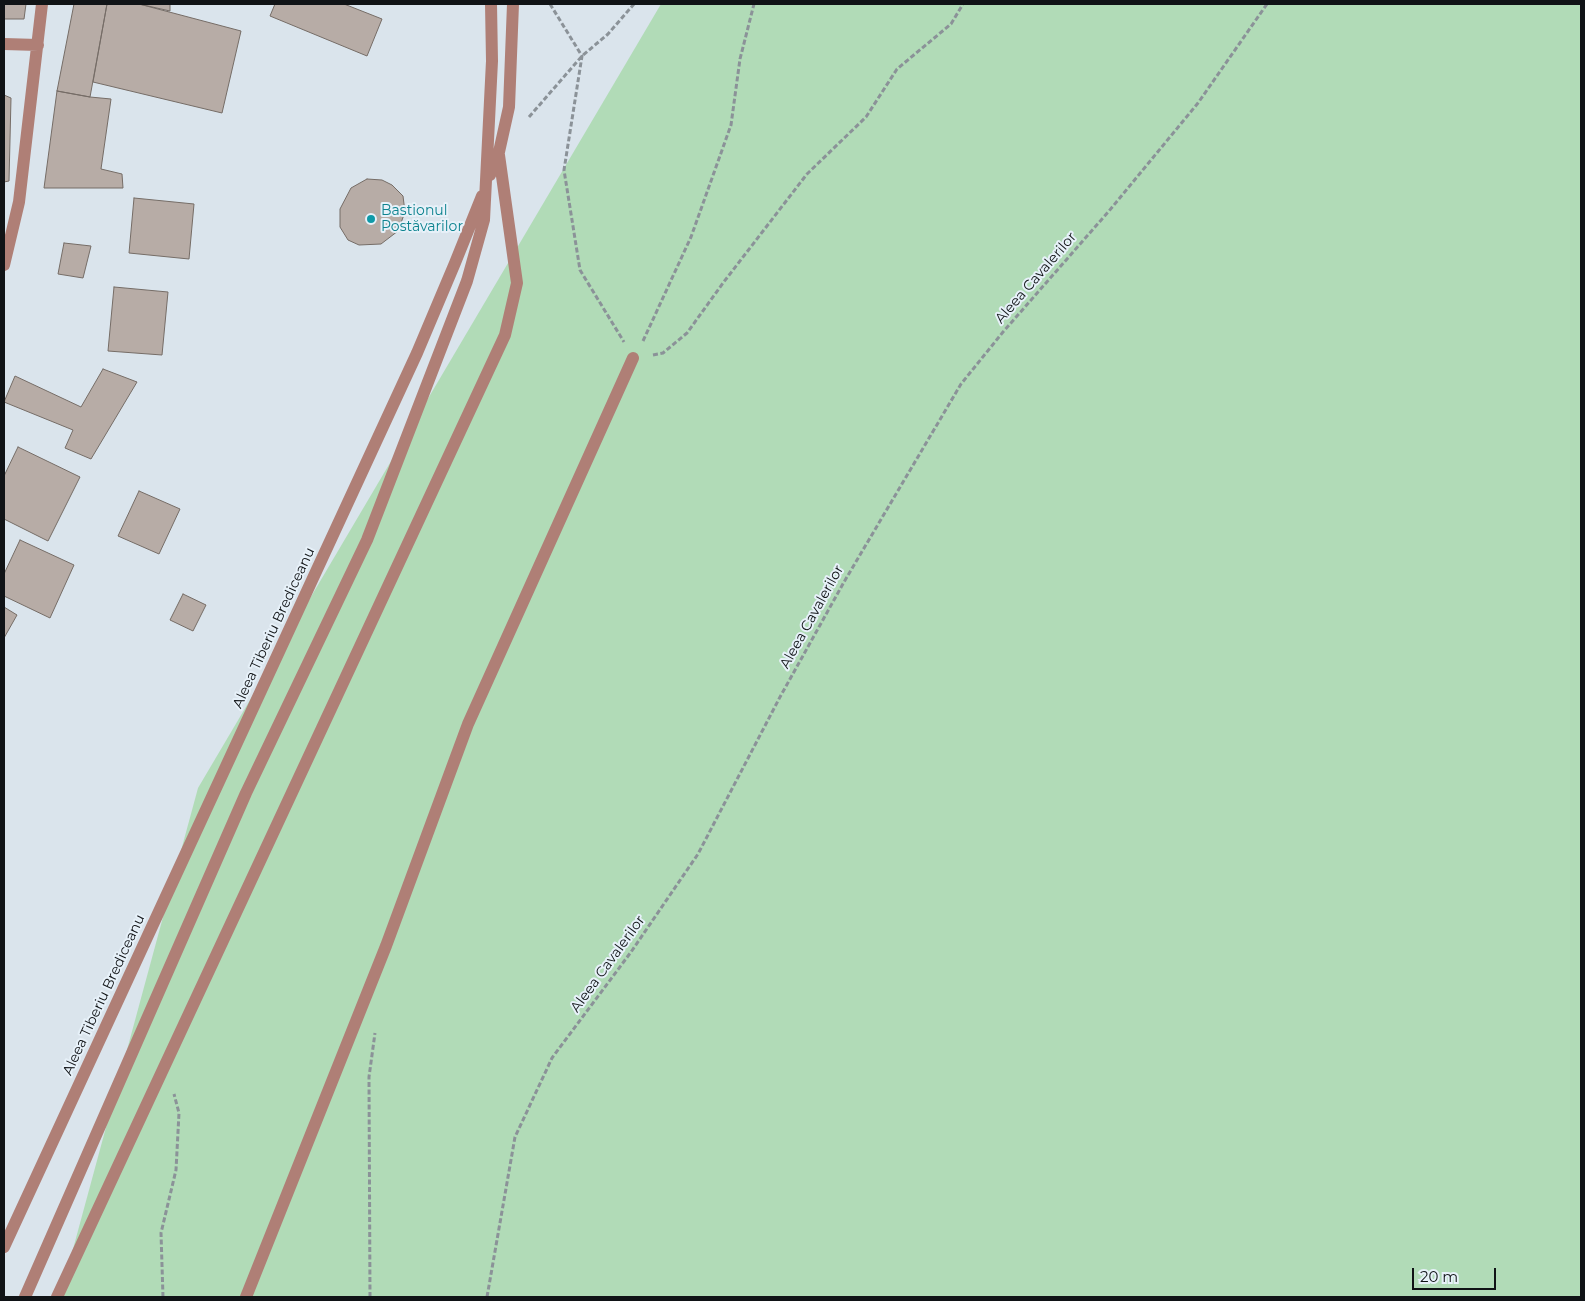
<!DOCTYPE html>
<html>
<head>
<meta charset="utf-8">
<style>
	body { margin:0 }
	#map { position:relative; width:1585px; height:1301px; overflow:hidden; background:#dae4ec; font-family:Montserrat,sans-serif }
	canvas { display:block }
	.frame { position:absolute; inset:0; border:5px solid #101316; pointer-events:none }
	.scale { position:absolute; left:1412px; top:1268px; width:84px; height:22px; box-sizing:border-box; border:2px solid #101316; border-top:0; padding-left:6px; font-size:15px; line-height:18px; white-space:nowrap; color:#101316; -webkit-text-stroke:4px #e7f1f9; paint-order:stroke }
</style>
</head>
<body>
<div id="map">
<canvas width="1585" height="1301"></canvas>
<div class="frame"></div>
<div class="scale">20 m</div>
</div>
<script>
const context = document.querySelector('canvas').getContext('2d');
context.lineJoin = 'round';
function paint(path, color) {
  context.fillStyle = color;
  context.fill(path, 'evenodd');
}
function toPath(rows) {
  const path = new Path2D();
  for (const r of rows) {
    path.moveTo(r[0], r[1]);
    for (let i = 2; i < r.length; i += 2) path.lineTo(r[i], r[i + 1]);
  }
  return path;
}
function trace(path, color, width, dash) {
  context.strokeStyle = color;
  context.lineWidth = width;
  context.lineCap = dash ? 'butt' : 'round';
  context.setLineDash(dash || []);
  context.stroke(path);
}
function drawText(font, color, halo, rows, align = 'center') {
  context.font = font + ' Montserrat,sans-serif';
  context.lineWidth = 4;
  context.setLineDash([]);
  context.textBaseline = 'middle';
  context.strokeStyle = halo;
  context.fillStyle = color;
  for (const [text, x, y, turn = 0] of rows) {
    context.save();
    context.translate(x, y);
    context.rotate((+turn || 0) * Math.PI / 180);
    context.textAlign = isNaN(turn) ? turn : align;
    if (halo) context.strokeText(text, 0, 0);
    context.fillText(text, 0, 0);
    context.restore();
  }
}
paint(toPath([
	[661,4,1581,4,1581,1297,60,1297,198,788]
]), '#b1dbb7');
const building = toPath([
	[4,4,26,4,24,19,4,19,4,4],
	[74,4,107,4,90,97,57,91,74,4],
	[107,4,139,4,241,31,222,113,93,82,107,4],
	[139,4,170,4,170,11,139,4],
	[275,4,344,4,382,19,367,56,270,16,275,4],
	[57,91,90,97,111,99,101,169,122,174,123,188,44,188,57,91],
	[4,95,11,98,9,181,4,182,4,95],
	[367,179,382,180,392,185,403,196,405,212,398,231,381,244,359,245,348,240,340,227,340,209,351,188,367,179],
	[134,198,194,204,189,259,129,253,134,198],
	[64,243,91,246,83,278,58,274,64,243],
	[114,287,168,292,162,355,108,351,114,287],
	[103,369,137,382,91,459,65,448,73,430,4,402,15,376,81,407,103,369],
	[18,447,80,477,48,541,4,519,4,476,18,447],
	[139,491,180,509,159,554,118,536,139,491],
	[20,540,74,565,50,618,4,596,4,574,20,540],
	[183,594,206,605,193,631,170,620,183,594],
	[4,607,17,615,4,638,4,607]
]);
paint(building, '#b7aca6');
trace(building, '#756c66', 1);
trace(toPath([
	[550,4,582,56,564,170,580,270,624,342],
	[529,117,582,56,608,34,634,4],
	[643,341,691,237,731,125,740,59,754,4],
	[653,355,663,353,687,333,723,283,807,174,866,117,897,69,951,24,963,4],
	[163,1297,161,1233,176,1170,179,1113,174,1094],
	[370,1297,369,1077,375,1033],
	[487,1297,515,1137,552,1058,631,952,698,854,780,697,844,582,961,384,1003,332,1109,211,1198,103,1267,4]
]), '#8b9298', 3, [5, 2.5]);
trace(toPath([
	[4,44,38,45],
	[490,175,499,152,509,107,513,4],
	[4,265,19,202,42,4],
	[4,1247,417,353,455,263,482,196],
	[25,1297,246,793,367,540,467,281,484,220,492,61,491,4],
	[57,1297,505,335,517,283,499,155],
	[246,1297,386,946,468,724,633,358]
]), '#af7f76', 12);
for (const [x, y, r, color] of [
	[371,219,5,"#0f9aa8"]
]) {
  const dot = new Path2D();
  dot.arc(x, y, r, 0, 2 * Math.PI);
  context.fillStyle = color;
  context.fill(dot);
  trace(dot, '#e7f1f9', 2);
}
drawText('14px', '#0d838f', '#e7f1f9', [
	["Bastionul",381,211],
	["Postăvarilor",381,227]
], 'left');
drawText('14px', '#101316', '#e7f1f9', [
	["Aleea Cavalerilor",1036,278,-49],
	["Aleea Cavalerilor",812,617,-61],
	["Aleea Tiberiu Brediceanu",274,628,-65],
	["Aleea Cavalerilor",608,964,-54],
	["Aleea Tiberiu Brediceanu",104,995,-65]
]);
</script>
</body>
</html>
